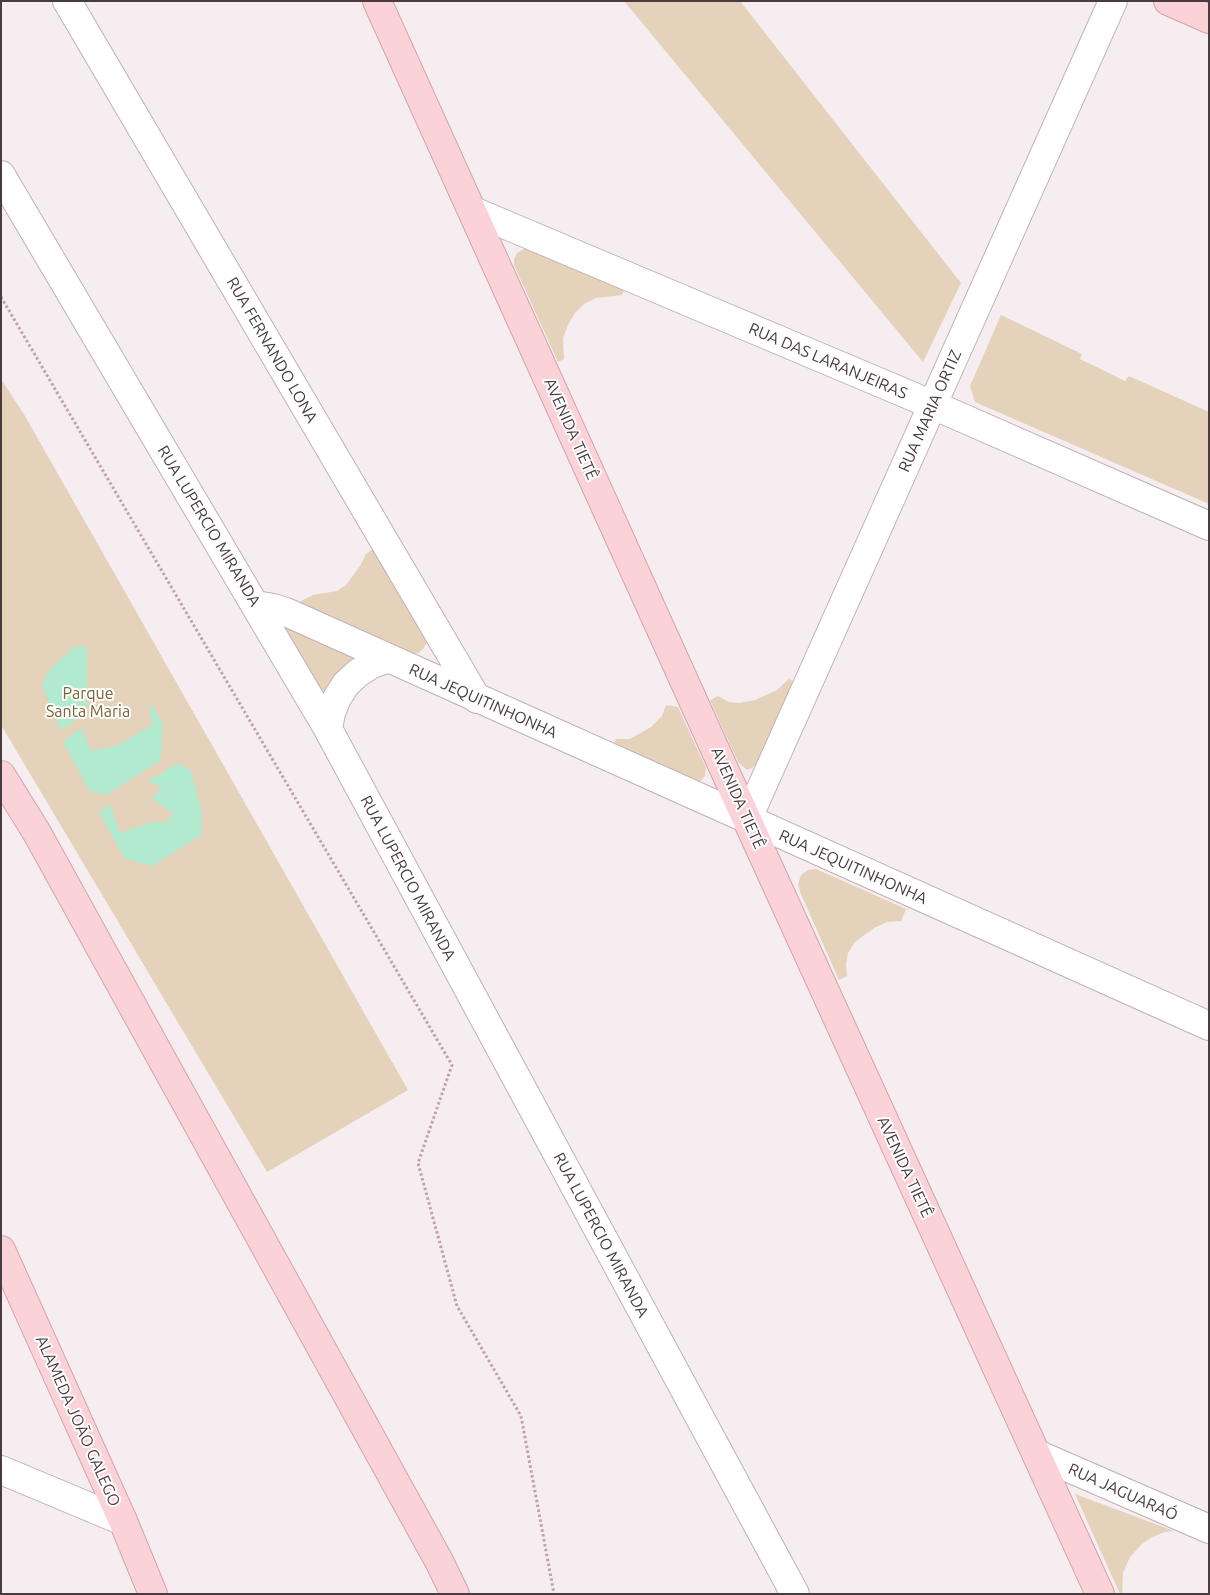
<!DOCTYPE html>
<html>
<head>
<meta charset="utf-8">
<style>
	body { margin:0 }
	#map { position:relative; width:1210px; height:1595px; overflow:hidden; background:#f5edef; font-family:Ubuntu,sans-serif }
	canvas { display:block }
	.frame { position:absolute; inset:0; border:2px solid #493b3f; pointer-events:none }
</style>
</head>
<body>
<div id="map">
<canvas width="1210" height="1595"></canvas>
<div class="frame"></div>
</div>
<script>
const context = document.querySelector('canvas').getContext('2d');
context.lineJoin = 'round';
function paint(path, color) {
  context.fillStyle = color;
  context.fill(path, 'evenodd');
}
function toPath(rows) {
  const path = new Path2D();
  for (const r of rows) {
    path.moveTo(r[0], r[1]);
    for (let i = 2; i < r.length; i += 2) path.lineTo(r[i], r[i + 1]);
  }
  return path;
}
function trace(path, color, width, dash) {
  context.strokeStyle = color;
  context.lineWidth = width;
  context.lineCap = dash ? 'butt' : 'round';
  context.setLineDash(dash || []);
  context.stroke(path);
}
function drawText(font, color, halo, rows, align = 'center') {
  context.font = font + ' Ubuntu,sans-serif';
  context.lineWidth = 4;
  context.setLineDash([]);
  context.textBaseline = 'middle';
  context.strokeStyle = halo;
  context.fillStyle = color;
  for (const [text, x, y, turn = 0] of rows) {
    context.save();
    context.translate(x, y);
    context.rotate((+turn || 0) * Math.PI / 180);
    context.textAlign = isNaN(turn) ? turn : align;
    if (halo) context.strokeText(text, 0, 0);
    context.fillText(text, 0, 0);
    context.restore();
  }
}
paint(toPath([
	[624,1,740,1,961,283,923,362],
	[524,249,531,249,625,288,622,295,596,298,584,304,575,313,568,325,563,338,564,359,558,362,514,265,514,259,517,253],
	[1001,315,1082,354,1080,359,1125,381,1129,376,1209,412,1209,504,975,402,970,386],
	[1,379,25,416,408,1090,267,1172,1,725],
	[374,548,426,636,427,643,423,649,418,653,413,654,297,603,313,595,337,591,346,585,360,566,366,554],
	[283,625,357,658,327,700,281,627],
	[789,679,796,683,758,763,752,768,747,770,738,762,710,700,718,696,729,702,739,703,755,700,777,690],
	[666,705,678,707,706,768,705,776,700,782,696,783,613,747,616,739,630,739,651,727,662,716],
	[816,869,906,909,901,921,887,922,874,928,855,942,848,953,846,964,847,976,839,980,800,892,798,884,801,875,808,870],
	[1075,1494,1174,1531,1165,1532,1152,1537,1142,1544,1130,1557,1123,1573,1122,1594,1120,1594]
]), '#e4d2bb');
paint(toPath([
	[75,646,87,647,87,713,61,730,42,686,48,671],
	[149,701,163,723,160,761,106,795,90,792,63,742,81,728,91,751,118,745,152,725],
	[178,763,191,771,202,812,201,835,152,866,124,858,99,812,110,804,120,833,155,821,166,823,173,813,152,799,162,787,147,782]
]), '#b1eacf');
const street = toPath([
	[67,1,477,699],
	[1,175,328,729,795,1594],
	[473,211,933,405,1209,526],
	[256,605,273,608,286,612,1209,1026],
	[328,729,331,713,337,698,346,684,358,673,372,664,387,659],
	[747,820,1113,1],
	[1037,1454,1209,1529],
	[1,1470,123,1521]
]);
const secondary = toPath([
	[377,1,747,820,1100,1594],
	[1168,1,1209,19],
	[1,775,37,833,439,1561,455,1594],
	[1,1250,123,1521,153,1594]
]);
trace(street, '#c0b0b4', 30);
trace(secondary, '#d2a4ab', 30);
trace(toPath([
	[1,297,452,1065,418,1163,457,1306,521,1416,554,1594]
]), '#c0a3aa', 3, [2.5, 2.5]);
trace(street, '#fff', 28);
trace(secondary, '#fad2d7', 28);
drawText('16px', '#493b3f', '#fff', [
	["RUA FERNANDO LONA",272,350,60],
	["RUA DAS LARANJEIRAS",828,361,23],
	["RUA MARIA ORTIZ",930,411,-66],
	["AVENIDA TIETÊ",571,429,66],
	["RUA LUPERCIO MIRANDA",209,526,59],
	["RUA JEQUITINHONHA",483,701,24],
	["AVENIDA TIETÊ",738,798,66],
	["RUA JEQUITINHONHA",853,867,24],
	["RUA LUPERCIO MIRANDA",408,878,62],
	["AVENIDA TIETÊ",905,1167,65],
	["RUA LUPERCIO MIRANDA",601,1235,62],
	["ALAMEDA JOÃO GALEGO",78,1421,66],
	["RUA JAGUARAÓ",1123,1492,24]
]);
drawText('16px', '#766433', '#fff', [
	["Parque",88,694],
	["Santa Maria",88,712]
]);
</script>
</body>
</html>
